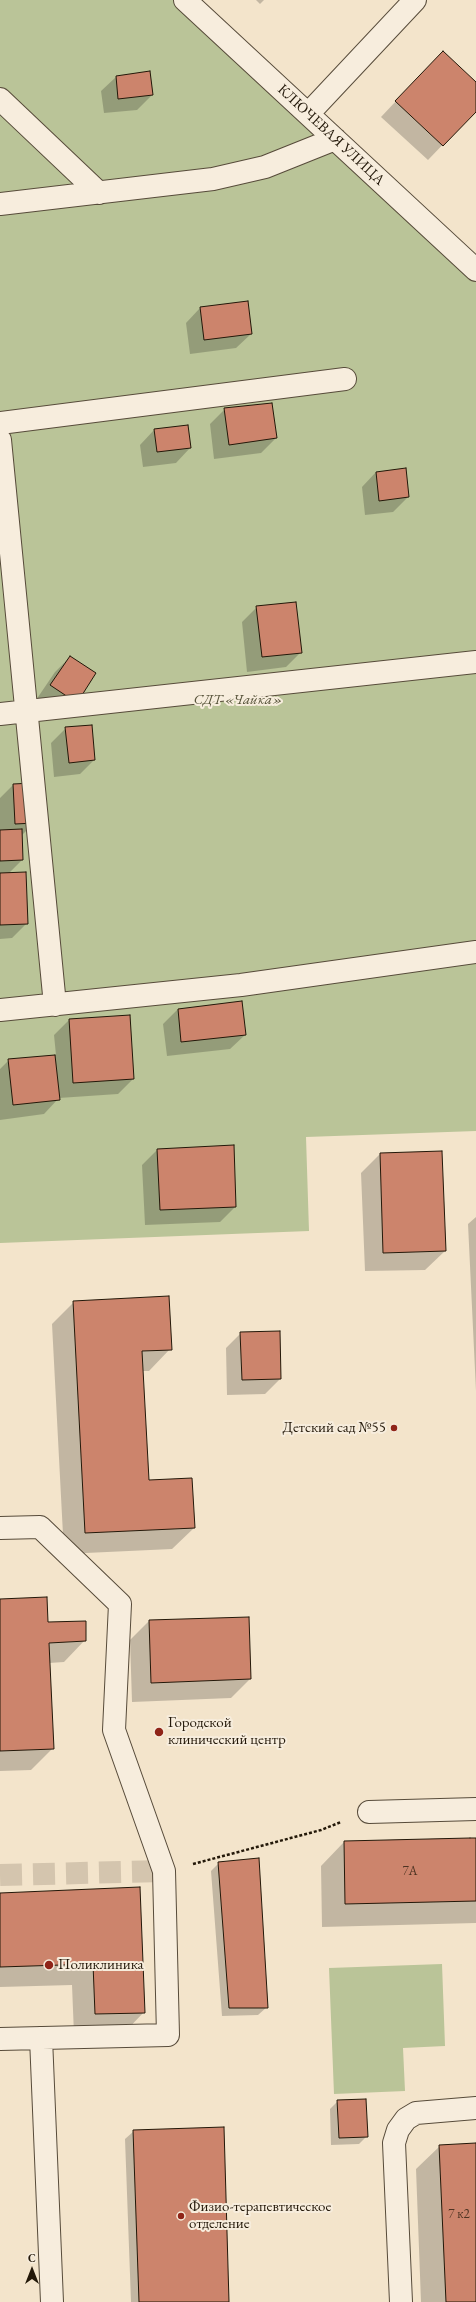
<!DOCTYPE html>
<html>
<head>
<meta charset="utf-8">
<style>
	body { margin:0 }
	#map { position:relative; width:476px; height:2302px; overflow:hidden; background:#f3e4cb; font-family:"EB Garamond",serif }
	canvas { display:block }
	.north { position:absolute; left:12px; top:2250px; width:40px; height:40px; -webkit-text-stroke:3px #f7eddd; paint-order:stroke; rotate:0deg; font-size:11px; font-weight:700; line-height:16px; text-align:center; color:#231809 }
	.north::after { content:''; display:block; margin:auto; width:14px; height:18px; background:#231809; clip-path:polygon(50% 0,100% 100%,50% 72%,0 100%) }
</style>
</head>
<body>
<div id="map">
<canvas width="476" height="2302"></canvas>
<div class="north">С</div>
</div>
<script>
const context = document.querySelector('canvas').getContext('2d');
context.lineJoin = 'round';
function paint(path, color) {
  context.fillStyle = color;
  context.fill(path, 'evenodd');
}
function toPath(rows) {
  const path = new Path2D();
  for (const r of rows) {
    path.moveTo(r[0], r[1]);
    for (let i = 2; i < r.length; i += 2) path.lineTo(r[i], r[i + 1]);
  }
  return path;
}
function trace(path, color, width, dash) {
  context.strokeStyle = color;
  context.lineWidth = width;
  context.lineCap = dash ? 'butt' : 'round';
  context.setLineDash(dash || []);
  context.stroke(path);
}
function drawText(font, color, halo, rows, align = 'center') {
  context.font = font + ' "EB Garamond",serif';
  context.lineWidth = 4;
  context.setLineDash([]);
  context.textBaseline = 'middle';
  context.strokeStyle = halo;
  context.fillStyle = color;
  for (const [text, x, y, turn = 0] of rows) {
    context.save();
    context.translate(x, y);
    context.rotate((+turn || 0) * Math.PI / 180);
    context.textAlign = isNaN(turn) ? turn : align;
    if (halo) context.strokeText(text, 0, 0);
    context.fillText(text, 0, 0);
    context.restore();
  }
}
paint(toPath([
	[0,0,185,0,476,270,476,1131,306,1137,309,1231,0,1243],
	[442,1964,445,2046,403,2048,405,2091,334,2094,329,1968]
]), '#bac498');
paint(toPath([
	[256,0,264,0,260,4],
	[428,67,476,83,476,110,428,160,381,117],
	[116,77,152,95,137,110,104,113,101,91],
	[200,308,251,334,236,348,190,354,186,323],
	[225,409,276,438,261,453,214,459,210,424],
	[154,430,190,448,176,463,143,467,140,445],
	[376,472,408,497,393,512,365,515,362,487],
	[257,607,301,652,286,667,247,672,242,622],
	[70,657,76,702,36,700,55,672],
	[66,728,94,760,80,774,54,777,51,743],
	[13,785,34,823,21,836,22,860,8,874,27,923,12,938,0,939,0,798],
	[178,1009,245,1035,230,1049,167,1056,163,1024],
	[69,1020,133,1079,118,1094,59,1098,44,1114,0,1120,0,1069,9,1060,56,1055,54,1035],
	[157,1150,235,1207,220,1222,145,1225,142,1165],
	[380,1154,445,1251,425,1270,365,1271,361,1173],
	[476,1217,476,1391,468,1224],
	[74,1302,170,1349,149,1371,142,1371,148,1481,194,1528,172,1549,64,1554,52,1324],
	[241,1333,280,1379,265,1394,227,1395,226,1348],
	[0,1600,85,1640,64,1662,49,1663,53,1748,31,1770,0,1771],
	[248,1618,250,1679,231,1698,132,1702,130,1640,149,1621],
	[476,1839,476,1923,322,1927,321,1866,344,1842],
	[219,1863,267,2007,258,2015,222,2016,211,1871],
	[139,1888,144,2012,123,2034,74,2035,72,1985,0,1987,0,1894],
	[338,2101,367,2136,359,2144,331,2145,330,2109],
	[134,2131,228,2302,131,2302,125,2139],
	[476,2144,476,2302,421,2302,416,2169,440,2146]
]), '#0003');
const building = toPath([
	[443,51,476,82,476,112,443,146,395,101,443,51],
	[150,71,153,95,118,99,116,76,150,71],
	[248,301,252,334,204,340,200,307,248,301],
	[272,403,277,438,229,445,224,408,272,403],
	[188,425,191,448,157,452,154,429,188,425],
	[406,468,409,497,379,501,376,472,406,468],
	[296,602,302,653,262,657,256,606,296,602],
	[70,656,96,673,77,703,50,685,70,656],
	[92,725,95,760,69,763,65,727,92,725],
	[33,783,35,823,15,824,13,784,33,783],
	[22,829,23,860,0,861,0,830,22,829],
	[26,872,28,924,0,925,0,873,26,872],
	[242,1001,246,1035,181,1042,178,1009,242,1001],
	[130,1015,134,1079,73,1083,69,1019,130,1015],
	[55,1055,60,1100,13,1105,8,1059,55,1055],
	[234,1145,236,1207,160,1210,157,1149,234,1145],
	[442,1151,446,1251,383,1253,380,1153,442,1151],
	[169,1296,172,1350,142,1351,149,1480,192,1478,195,1528,85,1533,73,1301,169,1296],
	[280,1331,281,1379,242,1380,240,1332,280,1331],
	[47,1597,48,1622,86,1621,86,1641,49,1643,54,1749,0,1751,0,1599,47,1597],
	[249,1617,251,1679,151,1683,149,1620,249,1617],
	[470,1838,476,1838,476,1901,345,1904,344,1841,470,1838],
	[259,1858,268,2008,229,2008,218,1862,259,1858],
	[140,1887,145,2013,95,2014,93,1964,0,1967,0,1893,140,1887],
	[366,2099,368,2137,339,2138,337,2100,366,2099],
	[224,2127,229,2302,139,2302,133,2130,224,2127],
	[476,2143,476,2302,446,2302,439,2145,476,2143]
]);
paint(building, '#cc846c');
trace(building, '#231809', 1);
trace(toPath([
	[0,1875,164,1871]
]), '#d4c5ae', 22, [22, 11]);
const minor = toPath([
	[185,0,476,270],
	[0,99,99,193],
	[308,114,415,0],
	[0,204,213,179,265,167,335,139],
	[0,423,345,379],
	[0,440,55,1005],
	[0,714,476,662],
	[0,1010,241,985,476,952],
	[0,1528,40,1527,120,1604,114,1730,164,1871,168,2035,0,2039],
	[369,1812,476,1809],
	[41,2038,52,2302],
	[401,2302,394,2143,398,2130,406,2119,416,2113,476,2108]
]);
trace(minor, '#574b3a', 24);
trace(toPath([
	[193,1864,321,1830,341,1822]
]), '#231809', 2.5, [3, 2]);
trace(minor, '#f7eddd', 22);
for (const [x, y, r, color] of [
	[394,1428,4,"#8f2418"],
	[159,1732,5,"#8f2418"],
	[49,1965,5,"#8f2418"],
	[181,2216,4,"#8f2418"]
]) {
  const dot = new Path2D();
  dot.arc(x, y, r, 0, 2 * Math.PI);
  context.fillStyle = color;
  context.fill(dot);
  trace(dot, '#f7eddd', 1.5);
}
drawText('13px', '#4d3322', null, [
	["7А",410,1871],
	["7 к2",459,2214]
]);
drawText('15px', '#231809', '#f7eddd', [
	["КЛЮЧЕВАЯ УЛИЦА",331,135,43]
]);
drawText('italic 15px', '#58543b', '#f7eddd', [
	["СДТ «Чайка»",238,700]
]);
drawText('15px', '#231809', '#f7eddd', [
	["Детский сад №55",386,1428,"right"],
	["Городской",168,1723],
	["клинический центр",168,1740],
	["Поликлиника",58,1965],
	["Физио-терапевтическое",189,2207],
	["отделение",189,2224]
], 'left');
</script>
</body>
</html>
